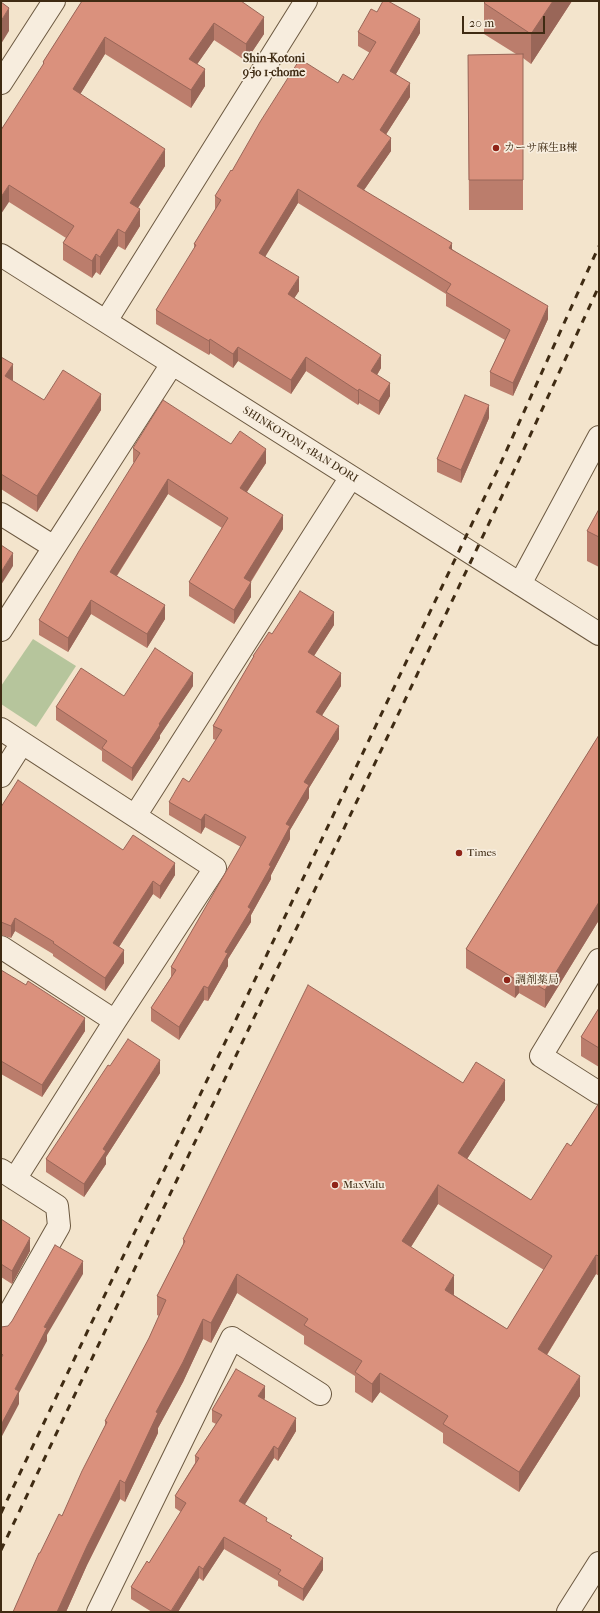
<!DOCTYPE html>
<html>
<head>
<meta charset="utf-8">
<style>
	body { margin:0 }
	#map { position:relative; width:600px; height:1613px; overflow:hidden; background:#f3e4cc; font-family:"IM FELL French Canon",serif }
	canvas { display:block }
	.frame { position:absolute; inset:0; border:2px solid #3f2b13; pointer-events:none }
	.scale { position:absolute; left:462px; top:16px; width:83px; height:18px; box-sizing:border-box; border:2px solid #3f2b13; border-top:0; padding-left:5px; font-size:12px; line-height:14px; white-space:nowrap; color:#3f2b13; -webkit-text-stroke:3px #f7edde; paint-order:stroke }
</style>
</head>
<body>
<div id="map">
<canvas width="600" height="1613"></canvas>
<div class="frame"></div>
<div class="scale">20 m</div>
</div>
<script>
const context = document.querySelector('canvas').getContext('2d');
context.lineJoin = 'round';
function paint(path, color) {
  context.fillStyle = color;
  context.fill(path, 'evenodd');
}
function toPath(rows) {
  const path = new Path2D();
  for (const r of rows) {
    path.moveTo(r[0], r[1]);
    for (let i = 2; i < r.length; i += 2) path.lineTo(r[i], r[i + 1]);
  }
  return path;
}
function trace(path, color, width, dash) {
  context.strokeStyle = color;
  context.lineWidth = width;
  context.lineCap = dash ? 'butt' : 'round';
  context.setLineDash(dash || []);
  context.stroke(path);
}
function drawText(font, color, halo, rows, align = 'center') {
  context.font = font + ' "IM FELL French Canon","Noto Serif JP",serif';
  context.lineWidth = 3.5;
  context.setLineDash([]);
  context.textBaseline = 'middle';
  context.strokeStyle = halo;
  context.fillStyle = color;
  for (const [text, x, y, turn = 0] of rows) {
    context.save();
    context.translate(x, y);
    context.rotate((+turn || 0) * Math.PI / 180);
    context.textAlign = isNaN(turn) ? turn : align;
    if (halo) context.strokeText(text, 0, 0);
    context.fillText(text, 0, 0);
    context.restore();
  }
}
paint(toPath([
	[33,639,76,666,36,727,1,704,1,686]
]), '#b6c59c');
const minor = toPath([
	[1,83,54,1],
	[1,255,599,634],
	[106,321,306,1],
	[1,514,54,547],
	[520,584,599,437],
	[1,630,172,364],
	[1,729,215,868,115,1021,15,1179],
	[1,776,22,743],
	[135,816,351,477],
	[1,947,115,1021],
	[599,960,541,1056,599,1093],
	[1,1170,57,1206,59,1226,1,1328],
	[98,1612,232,1338,320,1394],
	[568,1612,599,1563]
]);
trace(minor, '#6c5941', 24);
trace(minor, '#f7edde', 22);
trace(toPath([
	[1,1513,499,467,599,246],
	[1,1550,511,477,599,286]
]), '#3f2b13', 3, [7, 7]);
paint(toPath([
	[82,1,241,1,264,34,246,61,214,40,197,64,205,86,191,108,105,54,80,94,165,166,138,208,140,226,125,250,118,246,100,275,96,272,92,278,63,260,63,243,66,238,9,202,1,130,43,66,43,62],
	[486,1,572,1,531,64,523,58,523,210,469,210,468,55,516,54,484,34,484,3],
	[377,12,420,33,396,74,410,97,386,134,391,151,364,190,452,249,548,319,513,396,490,386,490,372,505,340,446,306,446,294,298,203,265,256,299,291,294,298,381,368,377,375,390,396,379,415,359,403,358,405,306,371,291,394,238,361,233,368,210,353,209,355,156,324,156,310,194,249,194,244,215,210,215,196,232,171,338,83,353,80,370,53,358,46,358,32],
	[1,357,13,380,12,381,44,400,101,410,37,512,1,489],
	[489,418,461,483,437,472,437,459],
	[231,444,266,463,247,492,283,529,251,582,251,597,234,624,189,596,189,582,222,528,168,494,117,576,165,619,147,648,91,614,68,652,39,635,39,620,134,463,133,462,133,448],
	[599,509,599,567,587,561,587,531],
	[334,625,314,656,341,686,322,715,339,739,309,788,309,798,290,830,290,839,271,875,271,879,251,915,251,922,228,959,228,966,208,1001,204,1000,179,1040,151,1021,151,1008,171,977,171,967,241,847,205,827,201,834,169,815,169,802,189,782,216,740,213,739,213,726,253,658,253,656,272,634],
	[193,686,160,735,160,738,132,781,102,761,102,751,56,720,56,707,124,696],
	[599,735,599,920,545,1008,519,993,515,998,466,968,466,949],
	[1,807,123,850,175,875,160,899,153,894,119,947,124,963,105,991,53,956,53,954,15,931,11,938,1,935],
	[1,970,85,1031,42,1097,1,1074],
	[599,1008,599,1067,581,1056,581,1037],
	[110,1066,160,1073,106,1157,106,1164,84,1197,46,1172,46,1159],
	[463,1083,505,1100,467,1159,531,1200,571,1146,599,1103,599,1276,596,1274,547,1355,580,1396,519,1492,443,1443,443,1433,380,1392,372,1403,355,1392,355,1376,304,1344,304,1336,237,1293,211,1343,203,1339,183,1382,158,1428,158,1433,125,1502,120,1499,87,1565,66,1612,13,1612,40,1553,62,1516,105,1426,105,1421,149,1338,159,1316,157,1315,157,1296,183,1245,183,1239],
	[438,1204,544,1270,507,1329,454,1295,454,1294,411,1247],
	[1,1219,30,1251,12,1284,1,1277],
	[265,1398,264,1399,296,1431,278,1461,274,1458,244,1505,267,1522,292,1539,323,1570,303,1601,278,1586,278,1581,224,1549,203,1581,199,1578,178,1612,152,1612,131,1599,131,1587,149,1563,181,1512,175,1508,175,1496,195,1463,195,1456,216,1424,212,1422,212,1410]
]), '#bb7d6c');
paint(toPath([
	[553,1,572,1,531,64,531,34],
	[9,8,9,31,1,44,1,21],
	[264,17,264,34,246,61,246,44],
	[420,19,420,33,390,84,390,71],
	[214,23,214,40,189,76,189,59],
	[105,37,105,54,73,106,73,89],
	[205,69,205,86,191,108,191,90],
	[410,83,410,97,380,144,380,130],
	[391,138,391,151,357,200,357,186],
	[165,149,165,166,130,220,130,203],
	[9,185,9,202,1,214,1,197],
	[298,189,298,203,259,267,259,253],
	[140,209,140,226,125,250,125,233],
	[118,229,118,246,100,275,100,257],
	[452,243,452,257,449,248],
	[96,254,96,272,92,278,92,261],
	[299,277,299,291,288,308,288,294],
	[548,306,548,319,513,396,513,383],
	[210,339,210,353,209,355,209,341],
	[238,347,238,361,233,368,233,354],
	[381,355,381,368,371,385,371,371],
	[306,357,306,371,291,394,291,380],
	[13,364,13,380,5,392,5,376],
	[390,383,390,396,379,415,379,401],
	[359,389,359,403,358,405,358,391],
	[101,394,101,410,37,512,37,496],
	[489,405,489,418,461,483,461,470],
	[266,449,266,463,240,502,240,488],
	[168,479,168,494,110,586,110,572],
	[283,515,283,529,244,592,244,578],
	[13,553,13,566,1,585,1,572],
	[251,582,251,597,234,624,234,610],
	[91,600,91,614,68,652,68,638],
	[165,605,165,619,147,648,147,634],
	[334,612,334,625,308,665,308,652],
	[193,673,193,686,160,735,160,738,132,781,132,768,159,724],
	[341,673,341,686,316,725,316,712],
	[339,726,339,739,309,788,309,798,290,830,290,839,271,875,271,879,251,915,251,922,228,959,228,966,208,1001,208,988,225,952,269,865,286,824,304,782],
	[205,814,205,827,201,834,201,820],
	[175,863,175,875,160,899,160,886],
	[153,881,153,894,113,956,113,943],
	[599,902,599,920,545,1008,545,990],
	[15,918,15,931,11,938,11,926],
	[124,950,124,963,105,991,105,978],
	[519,974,519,993,515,998,515,979],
	[204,986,204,1000,179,1040,179,1027],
	[85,1018,85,1031,42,1097,42,1085],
	[160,1060,160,1073,106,1157,106,1164,84,1197,84,1184,103,1149],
	[505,1080,505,1100,458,1173,458,1153],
	[438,1185,438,1204,402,1261,402,1241],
	[30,1238,30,1251,12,1284,12,1271],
	[596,1255,596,1274,538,1369,538,1349],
	[83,1261,83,1274,47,1335,47,1341,19,1393,19,1404,1,1438,1,1425,15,1389,44,1327],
	[237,1274,237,1293,211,1343,211,1323],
	[454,1275,454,1294,445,1309,445,1290],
	[203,1319,203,1339,183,1382,158,1428,158,1433,125,1502,125,1483,156,1412],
	[380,1373,380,1392,372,1403,372,1384],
	[580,1376,580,1396,519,1492,519,1472],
	[265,1386,265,1398,258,1408,258,1396],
	[296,1418,296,1431,278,1461,278,1449],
	[274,1446,274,1458,239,1514,239,1501],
	[120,1480,120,1499,87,1565,66,1612,57,1612,87,1546],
	[224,1537,224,1549,203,1581,203,1569],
	[323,1558,323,1570,303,1601,303,1589],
	[199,1566,199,1578,178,1612,171,1612]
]), '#996658');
const building = toPath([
	[82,1,241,1,264,17,246,44,214,23,189,59,205,69,191,90,105,37,73,89,165,149,130,203,140,209,125,233,118,229,100,257,96,254,92,261,63,243,74,226,9,185,1,197,1,130,44,63,43,62,82,1],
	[383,1,388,1,420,19,390,71,410,83,380,130,391,138,357,186,452,243,449,248,548,306,513,383,490,372,510,330,446,292,451,284,298,189,259,253,299,277,288,294,381,355,371,371,390,383,379,401,359,389,358,391,306,357,291,380,238,347,233,354,210,339,209,341,156,310,196,245,194,244,221,200,215,196,231,170,232,171,260,122,300,59,338,83,343,74,353,80,376,42,358,32,371,9,377,12,383,1],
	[486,1,553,1,531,34,484,3,486,1],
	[1,2,9,8,1,21,1,2],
	[523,54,523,180,469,180,468,55,523,54],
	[1,357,13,364,5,376,44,400,63,370,101,394,37,496,1,474,1,357],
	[465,395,489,405,461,470,437,459,465,395],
	[163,400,231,444,240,431,266,449,240,488,283,515,244,578,251,582,234,610,189,582,228,518,168,479,110,572,165,605,147,634,91,600,68,638,39,620,79,551,140,453,133,448,163,400],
	[599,509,599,537,587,531,599,509],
	[1,545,13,553,1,572,1,545],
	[300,591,334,612,308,652,341,673,316,712,339,726,304,782,309,785,286,824,290,826,269,865,271,866,248,907,251,909,225,952,228,953,208,988,204,986,179,1027,151,1008,176,970,171,967,246,837,205,814,201,820,169,802,183,778,189,782,222,730,213,726,254,656,253,656,269,632,272,634,300,591],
	[155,648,193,673,159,724,160,725,132,768,102,748,107,741,56,707,81,668,124,696,155,648],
	[599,735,599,902,545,990,519,974,515,979,466,949,599,735],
	[18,780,123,850,133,835,175,863,160,886,153,881,113,943,124,950,105,978,53,943,54,942,15,918,11,926,1,922,1,807,18,780],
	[1,970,26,985,28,981,85,1018,42,1085,1,1061,1,970],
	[308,985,463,1083,476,1062,505,1080,458,1153,531,1200,567,1143,571,1146,599,1103,599,1256,596,1255,538,1349,580,1376,519,1472,443,1424,448,1416,380,1373,372,1384,355,1372,362,1361,304,1325,308,1319,237,1274,211,1323,203,1319,183,1362,156,1412,158,1413,125,1483,120,1480,87,1546,57,1612,13,1612,39,1553,40,1553,59,1514,62,1516,82,1471,107,1422,105,1421,149,1338,166,1300,157,1296,185,1241,183,1239,308,985],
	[438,1185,552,1256,507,1329,445,1290,454,1275,402,1241,438,1185],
	[599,1008,599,1048,581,1037,599,1008],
	[128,1039,160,1060,103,1149,106,1151,84,1184,46,1159,108,1065,110,1066,128,1039],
	[1,1219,30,1238,12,1271,1,1264,1,1219],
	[55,1245,83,1261,44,1327,47,1328,15,1389,19,1391,1,1425,1,1358,3,1355,1,1353,1,1327,8,1326,12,1321,55,1245],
	[236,1369,265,1386,258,1396,296,1418,278,1449,274,1446,239,1501,267,1518,266,1521,292,1536,290,1538,323,1558,303,1589,278,1574,281,1570,224,1537,203,1569,199,1566,171,1611,131,1587,147,1561,149,1563,186,1503,175,1496,199,1458,195,1456,222,1415,212,1410,236,1369]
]);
paint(building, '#da917d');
trace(building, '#996658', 1);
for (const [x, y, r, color] of [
	[496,148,4,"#8f2418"],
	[459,853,4,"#8f2418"],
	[507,980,4,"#8f2418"],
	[335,1185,4,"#8f2418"]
]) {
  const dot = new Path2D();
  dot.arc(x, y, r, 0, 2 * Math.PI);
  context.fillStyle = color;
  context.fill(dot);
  trace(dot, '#f7edde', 1.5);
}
drawText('11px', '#3f2b13', '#f7edde', [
	["カーサ麻生B棟",504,148],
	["Times",467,853],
	["調剤薬局",515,980],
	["MaxValu",343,1185]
], 'left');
drawText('11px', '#3f2b13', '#f7edde', [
	["SHINKOTONI 5BAN DORI",300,445,32]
]);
drawText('bold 12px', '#3f2b13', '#f7edde', [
	["Shin-Kotoni",274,59],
	["9-jo 1-chome",274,73]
]);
</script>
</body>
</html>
